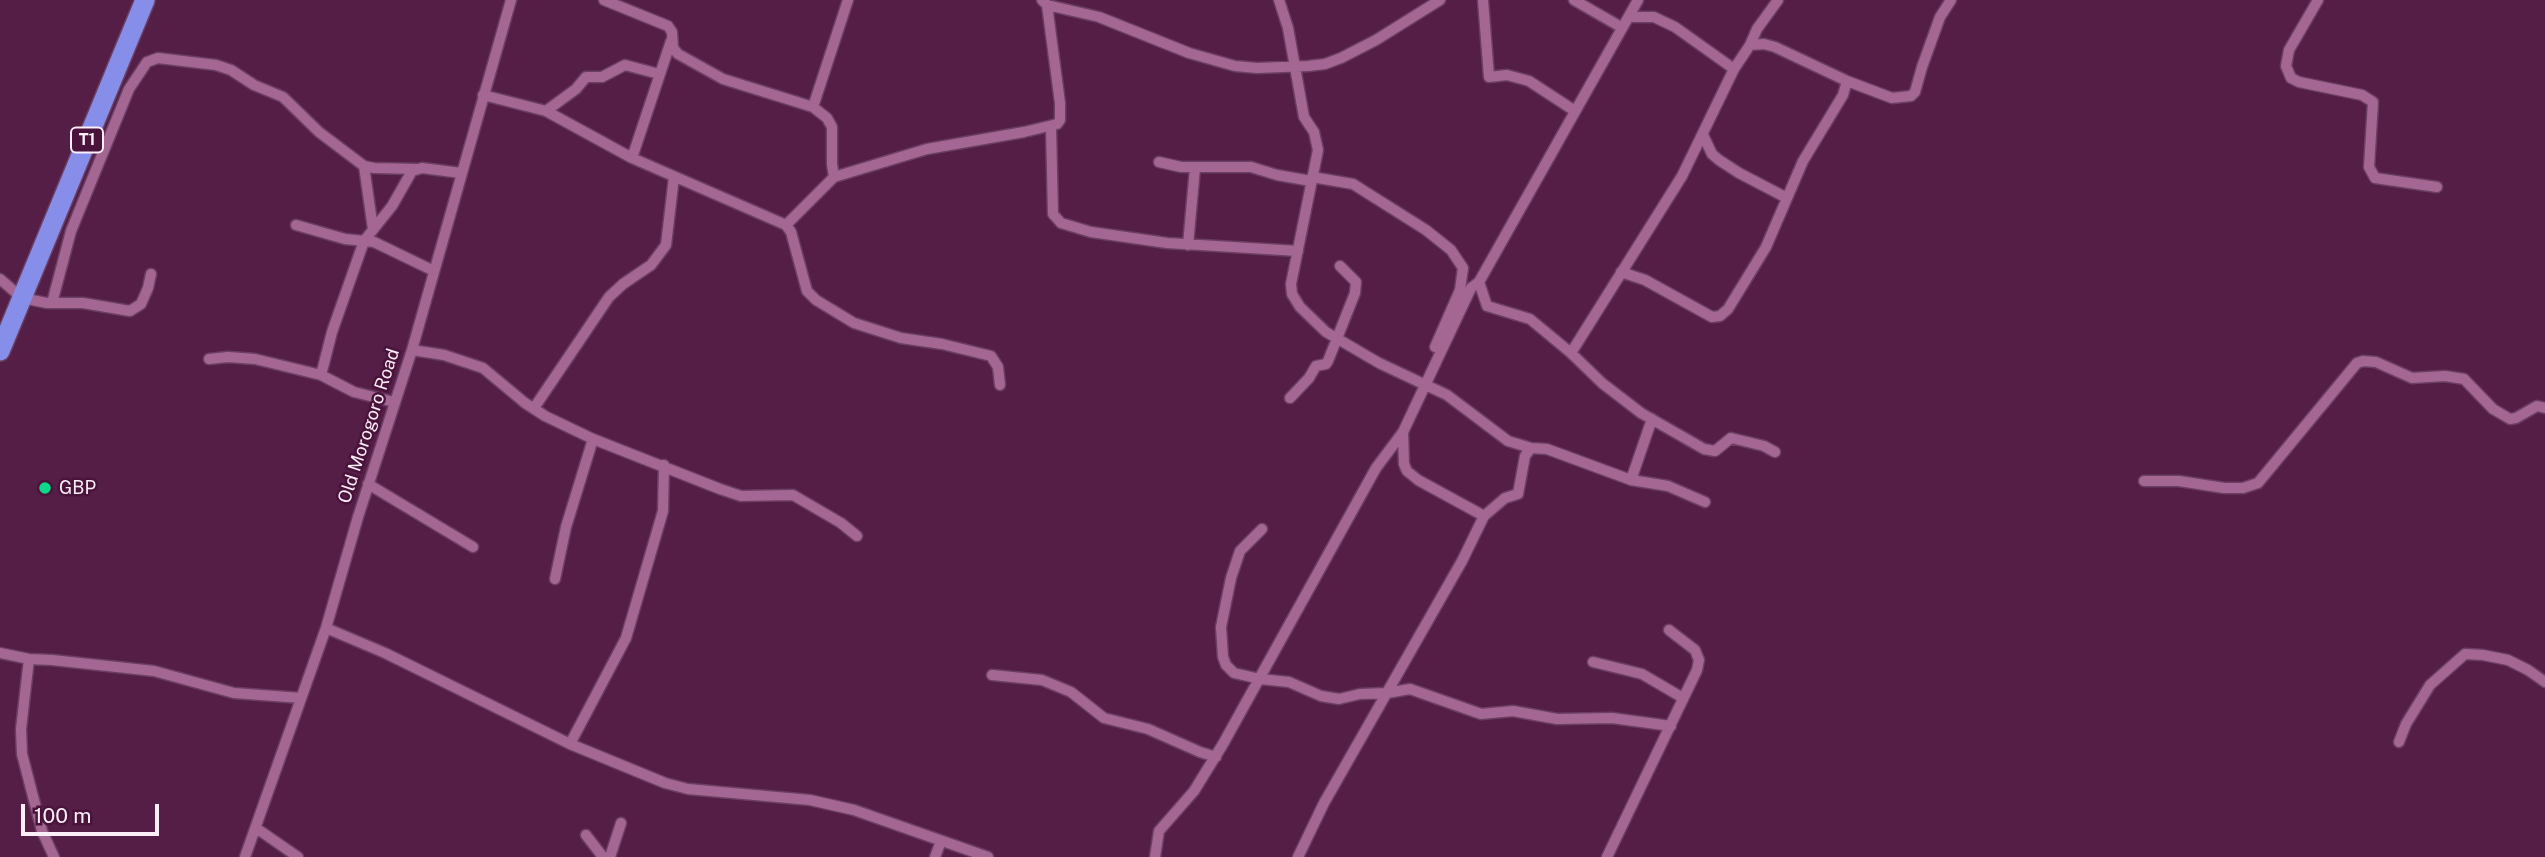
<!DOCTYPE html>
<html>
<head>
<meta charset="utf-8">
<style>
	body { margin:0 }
	#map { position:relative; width:2545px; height:857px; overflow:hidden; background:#541e47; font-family:"Public Sans",sans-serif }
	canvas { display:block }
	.scale { position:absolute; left:21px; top:804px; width:138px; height:32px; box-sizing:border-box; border:4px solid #fceef7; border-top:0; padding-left:9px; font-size:21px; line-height:24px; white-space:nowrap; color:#fceef7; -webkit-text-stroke:5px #49133c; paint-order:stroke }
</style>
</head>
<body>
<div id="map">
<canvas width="2545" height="857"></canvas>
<div class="scale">100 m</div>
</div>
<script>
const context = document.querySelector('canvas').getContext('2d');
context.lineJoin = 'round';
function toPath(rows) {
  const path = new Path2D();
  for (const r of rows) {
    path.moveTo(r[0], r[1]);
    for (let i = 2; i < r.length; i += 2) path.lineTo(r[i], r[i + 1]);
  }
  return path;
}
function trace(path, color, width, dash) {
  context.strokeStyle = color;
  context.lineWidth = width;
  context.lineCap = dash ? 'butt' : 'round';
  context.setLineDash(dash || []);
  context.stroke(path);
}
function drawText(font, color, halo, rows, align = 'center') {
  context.font = font + ' "Public Sans",sans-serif';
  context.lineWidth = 5;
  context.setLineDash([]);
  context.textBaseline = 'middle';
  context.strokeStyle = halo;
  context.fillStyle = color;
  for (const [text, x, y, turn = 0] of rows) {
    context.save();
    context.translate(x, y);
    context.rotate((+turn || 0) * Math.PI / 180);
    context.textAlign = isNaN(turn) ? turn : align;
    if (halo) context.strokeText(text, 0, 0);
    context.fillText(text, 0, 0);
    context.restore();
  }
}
const street = toPath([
	[604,0,668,26,672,32,673,48,678,54,723,79,813,107,827,118,832,127,832,164,834,177],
	[1042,0,1047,5,1099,17,1189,53,1235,66,1257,68,1308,66,1325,64,1341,58,1376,40,1440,0],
	[1279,0,1288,28,1304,117,1314,132,1318,150,1291,284,1292,294,1300,307,1326,332,1379,363,1447,395,1508,441,1531,448],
	[1483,0,1489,77,1507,75,1529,81,1575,111],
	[1574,0,1621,27],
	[2318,0,2289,50,2286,66,2291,78,2299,82,2362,95,2373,102,2369,167,2375,178,2437,187],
	[1629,17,1654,17,1675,27,1734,69],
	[1750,45,1764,44,1775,47,1847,81,1892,98,1911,96,1915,92,1922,67,1940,17,1951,0],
	[483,95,546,111,632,158,786,225,791,232,807,291,816,300,854,323,901,338,942,344,991,356,998,367,1000,385],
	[813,107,848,0],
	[546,111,576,89,586,77,602,77,625,65,659,74],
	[1051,127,1053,214,1061,223,1091,232,1167,243,1298,251],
	[1703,135,1712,154,1719,160,1739,173,1787,198],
	[632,158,671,41],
	[1159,162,1181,167,1251,167,1277,175,1311,181],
	[364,166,373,229],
	[1312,177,1353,184,1426,230,1451,250,1463,268,1460,290,1435,347],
	[296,225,345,239,374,242,434,271],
	[786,225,834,177,927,149,1024,132,1057,124,1060,120,1060,103,1047,5],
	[1188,245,1195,168],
	[1621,272,1645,280,1712,317,1720,316,1728,309,1766,247,1803,161,1843,95,1847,81],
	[0,279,22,298,47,303,83,303,130,311,141,304,148,288,151,274],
	[1479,282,1487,306,1530,319,1571,353,1602,383,1641,413,1704,449,1715,451,1731,438,1764,446,1775,452],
	[52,303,71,231,129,89,147,62,158,58,216,65,231,70,254,85,283,97,319,132,364,166,374,168,418,169],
	[412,350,444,355,483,368,525,403,545,416,593,439,720,489,741,496,793,495,841,523,857,536],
	[1571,353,1682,176,1734,69,1750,45,1757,29,1778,0],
	[209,359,228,357,255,359,321,375,354,392,394,402],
	[321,375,332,332,364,241,392,206,412,171,422,168,461,173],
	[1290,398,1309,378,1316,366,1326,364,1328,361,1355,293,1356,282,1340,266],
	[534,408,609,297,623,284,651,265,666,245,674,177],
	[1403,432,1404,464,1407,471,1418,480,1484,516],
	[1631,480,1652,419],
	[2144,481,2179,481,2224,488,2243,488,2258,483,2357,363,2363,361,2376,362,2412,378,2445,376,2464,379,2493,409,2510,419,2516,418,2537,406,2545,408],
	[368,484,473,547],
	[1262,529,1240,551,1231,578,1221,627,1223,657,1226,665,1234,673,1260,679,1289,682,1321,696,1339,699,1360,694,1387,693,1410,689,1481,714,1513,711,1557,719,1612,718,1671,726],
	[555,579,566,527,593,439],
	[326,628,385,653,570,744,665,783,688,789,810,800,854,810,988,857],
	[0,653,29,659,52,660,154,671,234,693,301,698],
	[29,659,21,729,22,754,42,831,54,857],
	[1593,662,1642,674,1683,698],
	[992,675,1042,680,1071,692,1104,718,1148,729,1200,752,1216,757],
	[2399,742,2406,724,2430,685,2465,654,2483,655,2508,660,2528,670,2545,682],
	[570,744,626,638,663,511,664,465],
	[256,828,298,857],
	[586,835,603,857],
	[245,857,326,628,358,517,412,350,511,0],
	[610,857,621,823],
	[935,857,941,841],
	[1155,857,1159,831,1194,791,1223,744,1376,468,1403,432,1471,288,1479,282,1638,0],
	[1298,857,1324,803,1462,561,1484,516,1505,498,1518,494,1525,456,1531,448,1547,449,1631,480,1668,486,1705,502],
	[1607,857,1697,670,1699,660,1695,650,1669,630]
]);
const highway = toPath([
	[0,351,145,0]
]);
trace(street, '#6b3f62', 13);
trace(highway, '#6b3f62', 22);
trace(street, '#a46793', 10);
trace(highway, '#868eea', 19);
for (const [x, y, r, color] of [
	[45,488,7,"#0ed98a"]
]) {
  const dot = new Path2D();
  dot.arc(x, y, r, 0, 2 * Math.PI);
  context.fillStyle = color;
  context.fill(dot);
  trace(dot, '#49133c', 2.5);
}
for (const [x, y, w] of [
	[87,140,32]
]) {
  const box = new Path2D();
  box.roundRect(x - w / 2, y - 12.5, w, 25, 5);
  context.fillStyle = '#49133c';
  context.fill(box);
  trace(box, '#fceef7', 2);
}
drawText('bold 16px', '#fceef7', null, [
	["T1",87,140]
]);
drawText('18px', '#fceef7', '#49133c', [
	["Old Morogoro Road",369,426,-72]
]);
drawText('18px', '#fceef7', '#49133c', [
	["GBP",59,488]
], 'left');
</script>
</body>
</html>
